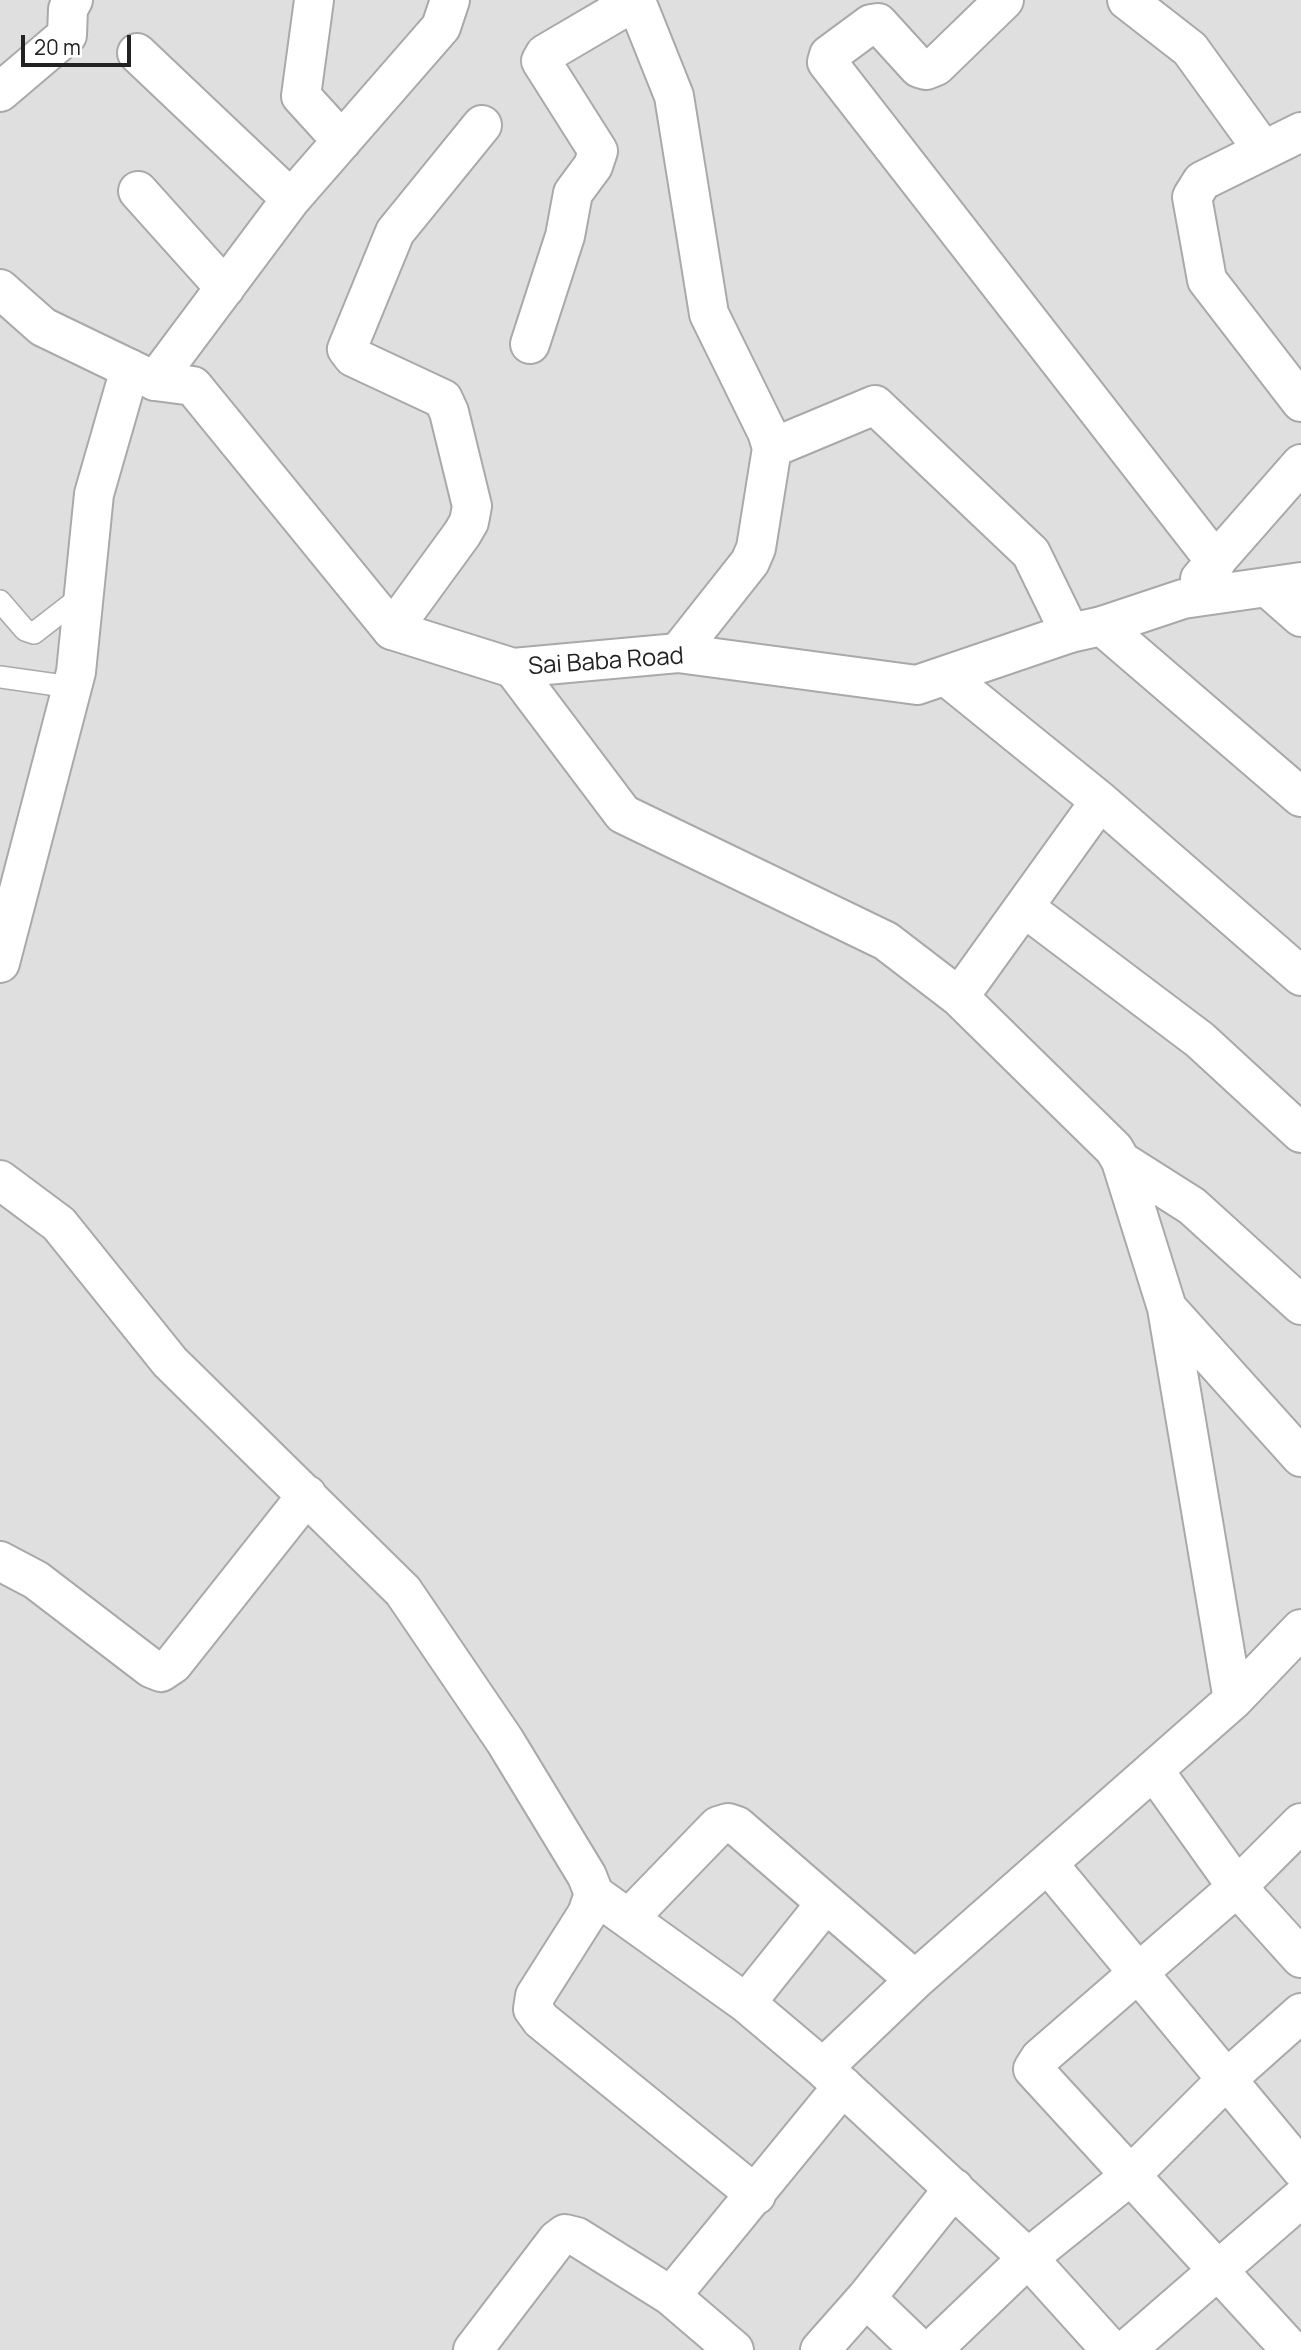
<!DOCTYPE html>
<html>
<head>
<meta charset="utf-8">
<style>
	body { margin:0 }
	#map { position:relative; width:1301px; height:2350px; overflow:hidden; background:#f2efe9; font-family:Manrope,sans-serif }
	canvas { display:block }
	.scale { position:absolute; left:21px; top:35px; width:110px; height:32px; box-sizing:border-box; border:4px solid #222; border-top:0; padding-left:9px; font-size:21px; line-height:24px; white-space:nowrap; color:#222; -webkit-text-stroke:5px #fff; paint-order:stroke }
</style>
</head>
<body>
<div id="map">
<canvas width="1301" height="2350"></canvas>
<div class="scale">20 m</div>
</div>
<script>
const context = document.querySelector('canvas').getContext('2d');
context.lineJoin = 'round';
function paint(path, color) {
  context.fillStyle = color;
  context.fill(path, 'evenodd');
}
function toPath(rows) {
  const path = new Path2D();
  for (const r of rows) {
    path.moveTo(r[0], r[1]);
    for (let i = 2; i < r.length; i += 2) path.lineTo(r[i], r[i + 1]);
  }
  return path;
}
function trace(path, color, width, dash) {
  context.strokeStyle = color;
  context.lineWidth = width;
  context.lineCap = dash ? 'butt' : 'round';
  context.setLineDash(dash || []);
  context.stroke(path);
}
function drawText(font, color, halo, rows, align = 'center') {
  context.font = font + ' Manrope,sans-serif';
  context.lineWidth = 7;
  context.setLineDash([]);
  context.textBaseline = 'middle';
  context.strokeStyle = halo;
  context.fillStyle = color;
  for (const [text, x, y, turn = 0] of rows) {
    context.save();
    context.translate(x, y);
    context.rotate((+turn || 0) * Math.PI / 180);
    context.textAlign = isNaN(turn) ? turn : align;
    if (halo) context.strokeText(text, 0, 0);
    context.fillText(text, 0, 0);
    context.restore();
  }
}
paint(toPath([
	[0,0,1301,0,1301,2350,0,2350]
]), '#e0dfdf');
const service = toPath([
	[0,601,25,630,34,633,83,595],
	[0,677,71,687]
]);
const minor = toPath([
	[314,0,301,96,342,141],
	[1004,0,936,66,926,70,919,68,878,23,871,24,829,55,827,62,1216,562],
	[1127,0,1190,49,1263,150],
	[636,1,674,96,709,314,767,432,772,448,756,548,750,562,678,653],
	[137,53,291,199],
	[0,92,67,35,68,9,73,0],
	[1301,132,1202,181,1192,197,1207,280,1301,402],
	[138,191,225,288],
	[530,344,565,236,573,193,593,166,598,151,541,61,545,54,637,0],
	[155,381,291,199,441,27,450,0],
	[772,448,875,405,1031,553,1070,633],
	[1200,579,1301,464],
	[1268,588,1301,617],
	[1102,626,1301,797],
	[392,630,462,534,469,522,472,506,449,412,443,399,353,357,347,349,395,232,482,125],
	[513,668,623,814,886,941,959,997,1114,1149,1121,1161,1167,1308,1233,1700],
	[947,677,1100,801,1301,976],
	[1025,908,1200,1040,1301,1133],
	[0,963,76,672,94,494,130,369],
	[959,997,1100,801],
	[1121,1161,1192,1206,1301,1305],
	[0,1180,59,1224,170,1362,403,1591,505,1741,587,1876,594,1894,587,1914,535,1996,533,2009,541,2020,756,2195],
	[1167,1308,1301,1457],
	[0,1561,36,1580,151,1668,161,1672,173,1664,307,1495],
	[1155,1772,1237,1887,1301,1958],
	[1048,1864,1301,2169],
	[594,1894,746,2003,823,2068,1028,2258,1111,2350],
	[629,1918,718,1826,728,1823,737,1826,915,1980],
	[746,2003,826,1903],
	[823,2068,915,1980,1233,1700,1301,1629],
	[671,2296,843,2086],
	[866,2298,920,2350],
	[473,2350,557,2240,565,2234,577,2237,671,2296,734,2350],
	[820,2350,866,2298,954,2188],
	[932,2350,1028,2258,1130,2176,1227,2079,1301,2013],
	[1126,2350,1301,2198],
	[1291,2350,1033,2069,1040,2058,1237,1887,1301,1823]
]);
const tertiary = toPath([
	[0,289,43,327,155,381,193,386,392,630,513,668,678,653,917,685,1070,633,1102,626,1183,599,1301,582]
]);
trace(service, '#a9a9a9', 24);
trace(minor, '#a9a9a9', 42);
trace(tertiary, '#a9a9a9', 42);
trace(service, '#fff', 21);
trace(minor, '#fff', 38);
trace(tertiary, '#fff', 38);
drawText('24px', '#222', '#fff', [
	["Sai Baba Road",606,662,-4]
]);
</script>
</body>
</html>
